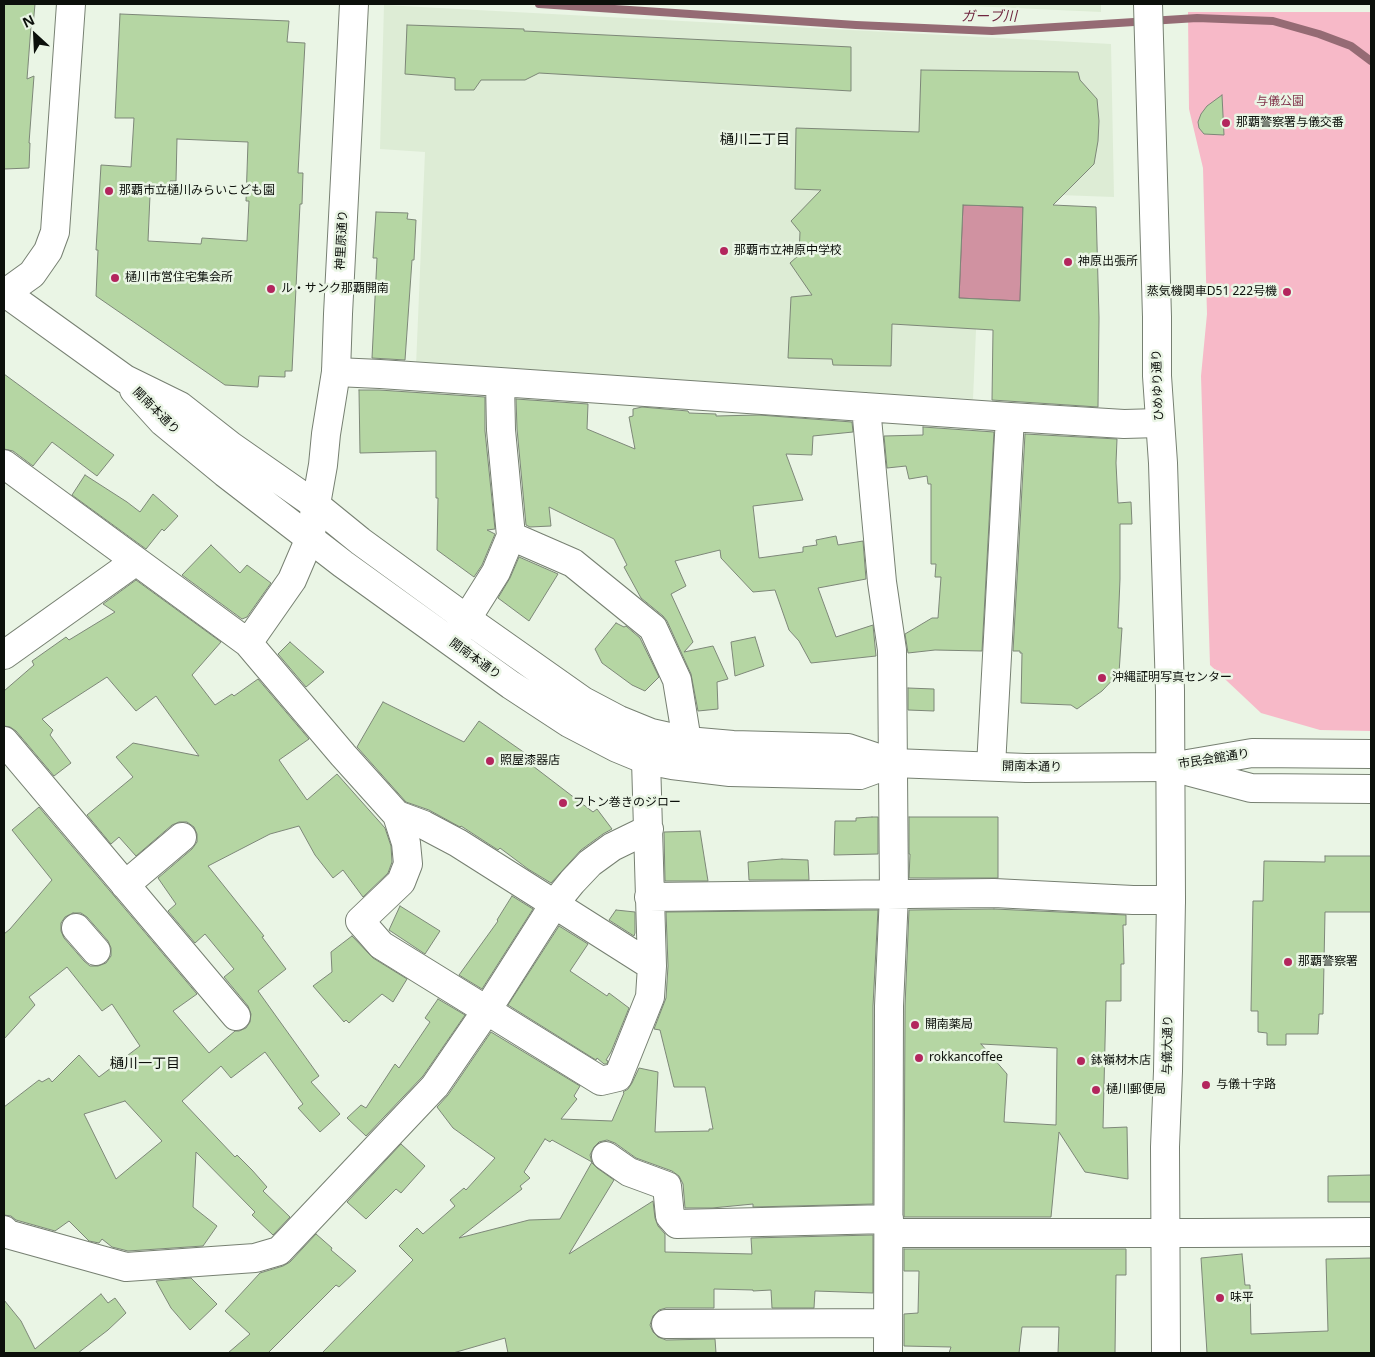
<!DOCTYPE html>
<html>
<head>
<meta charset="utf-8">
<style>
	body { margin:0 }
	#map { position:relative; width:1375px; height:1357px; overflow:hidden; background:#eaf5e5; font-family:"Noto Sans",sans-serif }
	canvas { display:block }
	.frame { position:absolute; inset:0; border:5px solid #0c100b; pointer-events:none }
	.north { position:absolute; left:10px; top:10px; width:50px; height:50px; -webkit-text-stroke:4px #eaf5e5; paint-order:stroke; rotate:335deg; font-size:14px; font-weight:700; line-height:20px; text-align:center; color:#0c100b }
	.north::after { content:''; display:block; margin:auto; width:18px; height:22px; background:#0c100b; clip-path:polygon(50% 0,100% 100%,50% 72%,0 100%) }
</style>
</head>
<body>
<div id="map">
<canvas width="1375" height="1357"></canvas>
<div class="frame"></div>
<div class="north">N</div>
</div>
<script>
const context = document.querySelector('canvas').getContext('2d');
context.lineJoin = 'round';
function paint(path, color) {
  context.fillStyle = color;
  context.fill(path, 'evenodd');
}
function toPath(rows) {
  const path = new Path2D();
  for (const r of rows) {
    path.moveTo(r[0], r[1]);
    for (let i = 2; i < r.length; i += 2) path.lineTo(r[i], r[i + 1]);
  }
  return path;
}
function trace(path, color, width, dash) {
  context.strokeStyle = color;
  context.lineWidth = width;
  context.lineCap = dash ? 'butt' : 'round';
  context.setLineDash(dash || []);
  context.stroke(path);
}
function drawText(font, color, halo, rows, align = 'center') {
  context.font = font + ' "Noto Sans","Noto Sans JP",sans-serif';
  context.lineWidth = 5;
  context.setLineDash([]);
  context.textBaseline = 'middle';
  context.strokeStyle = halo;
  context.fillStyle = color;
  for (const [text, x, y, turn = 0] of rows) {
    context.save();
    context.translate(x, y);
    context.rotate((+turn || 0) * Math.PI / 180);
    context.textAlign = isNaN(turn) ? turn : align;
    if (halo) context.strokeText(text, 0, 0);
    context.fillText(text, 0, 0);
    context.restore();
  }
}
paint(toPath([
	[928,4,1101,4,1101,12],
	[384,5,1111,44,1114,197,1032,194,1023,306,977,308,973,399,416,366,425,152,380,149]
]), '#ddecd5');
paint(toPath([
	[1188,12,1371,12,1371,731,1320,730,1261,713,1210,665,1201,376,1207,314,1203,168,1189,109]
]), '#f7b9c8');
const water = toPath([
	[963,205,1023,207,1020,301,959,298,963,205]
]);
paint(water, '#d092a1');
trace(water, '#956b74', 1);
trace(toPath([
	[539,4,856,25,992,31,1197,18,1273,21,1319,34,1351,46,1371,61]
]), '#956b74', 8);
const building = toPath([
	[4,4,35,4,33,26,31,26,27,79,34,76,29,143,30,143,29,168,4,169,4,4],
	[120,14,289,21,287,42,305,43,298,173,303,173,302,204,300,204,292,371,285,371,285,377,259,376,258,387,225,385,96,296,98,250,96,250,101,165,131,167,134,118,115,118,120,14],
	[177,139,248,142,246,201,249,201,247,241,202,238,201,244,148,241,150,195,169,196,170,181,176,181,177,139],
	[407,25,524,29,524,31,851,47,851,91,539,73,525,80,481,80,474,90,455,90,455,78,405,74,407,25],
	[921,70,1078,72,1080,80,1097,99,1099,121,1098,141,1094,164,1053,205,1096,207,1099,318,1098,407,992,400,993,330,892,324,891,366,833,365,832,359,788,358,791,297,812,295,790,263,799,255,800,232,791,221,821,190,795,189,796,128,919,132,921,70],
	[963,205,1023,207,1020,301,959,298,963,205],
	[1222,95,1224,135,1204,134,1199,128,1198,122,1201,114,1207,106,1222,95],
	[376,212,408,213,407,219,416,220,414,260,412,260,405,360,372,358,377,258,373,258,376,212],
	[4,374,114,455,97,476,52,442,33,466,13,451,4,449,4,374],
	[359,390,379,390,485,397,485,431,495,529,487,530,495,534,482,565,474,577,437,550,438,498,436,498,436,451,360,453,359,390],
	[516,399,588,404,587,429,635,449,629,417,633,416,633,409,642,407,688,411,689,413,716,414,716,416,759,415,852,422,853,432,813,436,812,455,786,454,803,500,753,506,759,558,803,552,803,547,817,545,816,540,836,536,838,545,863,541,866,579,818,588,836,637,873,625,876,656,811,663,799,641,789,630,775,590,753,592,721,558,720,550,675,561,686,586,671,594,693,642,684,652,713,646,728,679,717,682,718,709,698,711,691,674,667,621,663,616,641,598,624,567,627,565,614,539,549,507,551,526,530,527,526,525,517,429,516,399],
	[923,427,994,432,982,651,935,650,908,653,905,634,932,618,938,618,941,577,935,577,936,564,931,564,931,484,928,484,927,476,909,479,906,466,887,468,884,436,923,435,923,427],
	[1025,434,1117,439,1116,463,1118,503,1131,502,1132,524,1120,524,1120,579,1118,628,1122,628,1119,673,1102,691,1077,709,1071,705,1021,703,1022,653,1020,653,1020,651,1013,651,1025,434],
	[85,475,127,502,140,512,153,494,178,516,164,531,162,529,146,549,72,495,85,475],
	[211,545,240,573,247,565,271,583,247,617,242,619,182,575,211,545],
	[519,557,558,574,529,621,498,598,510,578,519,557],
	[136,580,221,642,192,675,215,705,232,694,234,696,258,679,309,739,279,760,307,800,337,774,385,828,391,846,392,862,388,873,363,897,343,870,333,878,315,855,299,826,270,834,208,866,264,936,262,937,286,969,258,991,319,1076,311,1082,340,1114,320,1132,298,1108,303,1104,265,1052,231,1078,221,1066,182,1101,235,1157,237,1155,252,1170,267,1187,263,1191,290,1217,273,1235,252,1215,255,1212,196,1152,193,1207,217,1226,203,1246,128,1251,112,1247,102,1239,99,1243,89,1241,69,1221,55,1231,16,1220,11,1216,4,1215,4,1107,39,1080,42,1082,49,1078,52,1082,79,1055,99,1077,140,1046,112,1004,102,1011,67,967,29,997,35,1005,4,1039,4,934,10,929,52,880,12,830,39,807,197,994,173,1011,209,1053,235,1031,239,1031,246,1028,250,1022,251,1014,248,1006,224,977,234,969,205,934,195,943,168,911,176,904,158,878,192,849,197,842,197,834,194,827,187,822,179,822,172,825,136,856,119,837,111,844,87,815,133,777,116,757,133,743,199,756,156,696,136,711,107,677,42,719,53,730,50,735,71,763,54,776,16,731,10,727,4,726,4,691,34,665,32,661,66,637,69,640,115,612,103,604,136,580],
	[73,913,81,913,87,917,108,941,111,948,111,956,106,963,98,966,90,966,84,961,64,938,61,931,61,923,65,917,73,913],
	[125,1101,162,1141,116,1179,84,1114,125,1101],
	[616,623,624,627,626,626,640,638,659,677,645,691,632,685,602,663,595,649,616,623],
	[755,637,764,666,735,676,731,642,755,637],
	[290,642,324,672,306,687,278,654,290,642],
	[908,688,934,689,934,711,908,710,908,688],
	[383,702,464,742,479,721,532,758,529,763,593,812,597,809,612,829,603,834,581,850,551,883,528,869,500,848,498,850,461,826,460,827,429,810,406,802,357,747,383,702],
	[872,817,878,817,878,854,834,855,835,821,856,821,856,818,872,817],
	[909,817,998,817,998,878,909,878,910,854,909,854,909,817],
	[700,831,708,881,665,881,664,832,700,831],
	[1325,856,1371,856,1371,912,1325,912,1323,1014,1319,1014,1318,1034,1286,1034,1286,1045,1267,1045,1267,1033,1258,1032,1258,1011,1251,1011,1253,901,1263,901,1264,861,1325,862,1325,856],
	[782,859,808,860,809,880,749,880,748,862,782,859],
	[512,896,533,909,482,989,459,975,498,921,497,920,512,896],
	[400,906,440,931,425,954,389,930,400,906],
	[994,909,1126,915,1126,925,1123,925,1124,964,1121,964,1121,1001,1106,1001,1103,1128,1127,1127,1128,1179,1085,1172,1059,1132,1051,1217,904,1217,905,1006,909,910,994,909],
	[981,1044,1057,1048,1056,1125,1004,1122,1007,1074,981,1044],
	[616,910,635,912,635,933,634,936,609,920,616,910],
	[878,910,873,1006,873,1204,753,1207,753,1204,712,1208,685,1208,683,1184,679,1176,672,1171,636,1158,615,1143,607,1140,599,1142,594,1147,590,1155,592,1163,597,1168,614,1180,569,1254,653,1201,655,1218,658,1226,665,1234,665,1252,752,1254,751,1238,873,1235,873,1293,815,1291,814,1308,772,1308,771,1290,753,1291,753,1290,714,1289,714,1308,666,1308,659,1310,653,1316,650,1325,653,1332,658,1337,666,1340,715,1339,716,1353,508,1353,505,1338,453,1353,322,1353,413,1260,399,1246,417,1228,423,1234,455,1206,450,1200,464,1188,466,1190,495,1158,453,1128,437,1107,448,1095,491,1032,580,1086,574,1096,577,1099,561,1119,612,1121,624,1093,623,1092,628,1089,632,1083,639,1068,658,1072,655,1132,709,1131,709,1129,713,1129,705,1087,674,1087,660,1030,654,1029,666,998,668,966,666,912,878,910],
	[545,1139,550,1142,552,1140,592,1162,560,1219,529,1220,459,1238,522,1189,520,1186,530,1178,524,1172,545,1139],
	[559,926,588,944,570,971,607,996,609,993,629,1008,611,1052,606,1060,608,1061,607,1064,604,1064,597,1058,596,1060,508,1005,559,926],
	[352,936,373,958,407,979,393,1002,382,994,349,1023,346,1020,344,1022,313,986,332,972,331,952,352,936],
	[438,999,465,1015,423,1076,366,1136,347,1118,361,1105,366,1108,395,1064,399,1068,430,1022,425,1018,438,999],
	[401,1144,425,1166,401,1193,396,1189,366,1219,347,1202,401,1144],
	[1371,1175,1371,1202,1328,1202,1328,1176,1371,1175],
	[316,1234,332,1248,331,1250,356,1271,339,1287,336,1285,268,1353,228,1353,250,1334,225,1311,260,1273,283,1266,290,1262,316,1234],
	[904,1249,1126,1249,1126,1275,1116,1275,1115,1353,1058,1353,1059,1327,1022,1327,1019,1353,949,1353,951,1347,904,1346,904,1314,918,1313,919,1271,904,1271,904,1249],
	[1242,1254,1245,1285,1250,1285,1251,1334,1328,1331,1326,1259,1371,1258,1371,1353,1207,1353,1201,1258,1242,1254],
	[191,1278,217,1304,190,1330,171,1308,156,1281,191,1278],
	[101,1294,108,1303,115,1298,126,1313,108,1330,78,1353,4,1353,4,1300,21,1321,35,1349,101,1294]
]);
paint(building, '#b5d6a3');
trace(building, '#7d8778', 1);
const minor = toPath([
	[4,294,32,274,48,251,55,232,71,4],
	[336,372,380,374,500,382,1010,417,1124,424,1159,423],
	[866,407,882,582,892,650,894,895,889,1006,888,1353],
	[4,464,248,643,343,755,397,815,406,843,408,864,401,882,360,921,381,945,601,1081,618,1077,650,997,652,966,646,760],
	[511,536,573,563,653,628,677,680,687,741,687,763],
	[454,639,496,572,511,536,501,430,500,382],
	[248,643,292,580,310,538],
	[4,655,136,561],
	[4,741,236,1016],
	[991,766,1010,417],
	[397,815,424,825,458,843,652,966],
	[125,885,182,837],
	[649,897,994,893,1133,900,1171,900],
	[76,928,96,951],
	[606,1156,629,1172,667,1186,670,1216,677,1224,889,1219],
	[4,1230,7,1234,126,1267,255,1258,279,1251,435,1086,487,1010,555,903,572,882,590,863,612,847,649,829],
	[889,1233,1199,1233,1371,1232],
	[666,1324,888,1323]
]);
const tertiary = toPath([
	[310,538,323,465,326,434,336,372,338,314,354,4]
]);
const secondary = toPath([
	[4,292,125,379,180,406,231,446,317,506,360,541,467,619,583,701,619,720,651,733,687,741,733,745,848,748,893,763,1026,768,1170,767,1252,753,1371,754],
	[134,390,163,422,225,473,343,564,511,685,569,723,617,748,646,760,672,765,730,772,860,775,893,763],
	[1179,769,1251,788,1371,789]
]);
const trunk = toPath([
	[1148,4,1157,317,1157,376,1163,463,1170,691,1171,900,1168,1071,1165,1147,1166,1353]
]);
trace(minor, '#778072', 30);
trace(tertiary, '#778072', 30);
trace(secondary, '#778072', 30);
trace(trunk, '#778072', 30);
trace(minor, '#fff', 28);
trace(tertiary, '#fff', 28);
trace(secondary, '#fff', 28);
trace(trunk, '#fff', 28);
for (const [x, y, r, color] of [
	[1226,123,5,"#b3265d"],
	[109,191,5,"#b3265d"],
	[724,251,5,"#b3265d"],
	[1068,262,5,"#b3265d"],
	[115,278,5,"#b3265d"],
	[271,289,5,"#b3265d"],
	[1287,292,5,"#b3265d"],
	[1102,678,5,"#b3265d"],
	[490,761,5,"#b3265d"],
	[563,803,5,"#b3265d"],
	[1288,962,5,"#b3265d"],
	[915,1025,5,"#b3265d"],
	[919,1058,5,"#b3265d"],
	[1081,1061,5,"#b3265d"],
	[1206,1085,5,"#b3265d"],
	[1096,1090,5,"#b3265d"],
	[1220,1298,5,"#b3265d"]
]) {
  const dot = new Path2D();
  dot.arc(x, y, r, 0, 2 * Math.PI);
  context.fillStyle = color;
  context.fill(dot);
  trace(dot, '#eaf5e5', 2);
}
drawText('12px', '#83374e', '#eaf5e5', [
	["与儀公園",1280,102]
]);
drawText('12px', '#0c100b', '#eaf5e5', [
	["那覇警察署与儀交番",1236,123],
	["那覇市立樋川みらいこども園",119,191],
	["那覇市立神原中学校",734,251],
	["神原出張所",1078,262],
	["樋川市営住宅集会所",125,278],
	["ル・サンク那覇開南",281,289],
	["蒸気機関車D51 222号機",1277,292,"right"],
	["沖縄証明写真センター",1112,678],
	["照屋漆器店",500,761],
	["フトン巻きのジロー",573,803],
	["那覇警察署",1298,962],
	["開南薬局",925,1025],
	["rokkancoffee",929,1058],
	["鉢嶺材木店",1091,1061],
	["与儀十字路",1216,1085],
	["樋川郵便局",1106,1090],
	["味平",1230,1298]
], 'left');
drawText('12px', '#0c100b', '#eaf5e5', [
	["神里原通り",342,240,-87],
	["ひめゆり通り",1158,385,-92],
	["開南本通り",156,411,45],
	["開南本通り",475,659,36],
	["市民会館通り",1214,759,-9],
	["開南本通り",1032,767,1],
	["与儀大通り",1168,1045,-89]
]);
drawText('italic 14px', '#70263f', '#eaf5e5', [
	["ガーブ川",989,17]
]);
drawText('14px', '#0c100b', '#eaf5e5', [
	["樋川二丁目",755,140],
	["樋川一丁目",145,1064]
]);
</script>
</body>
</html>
